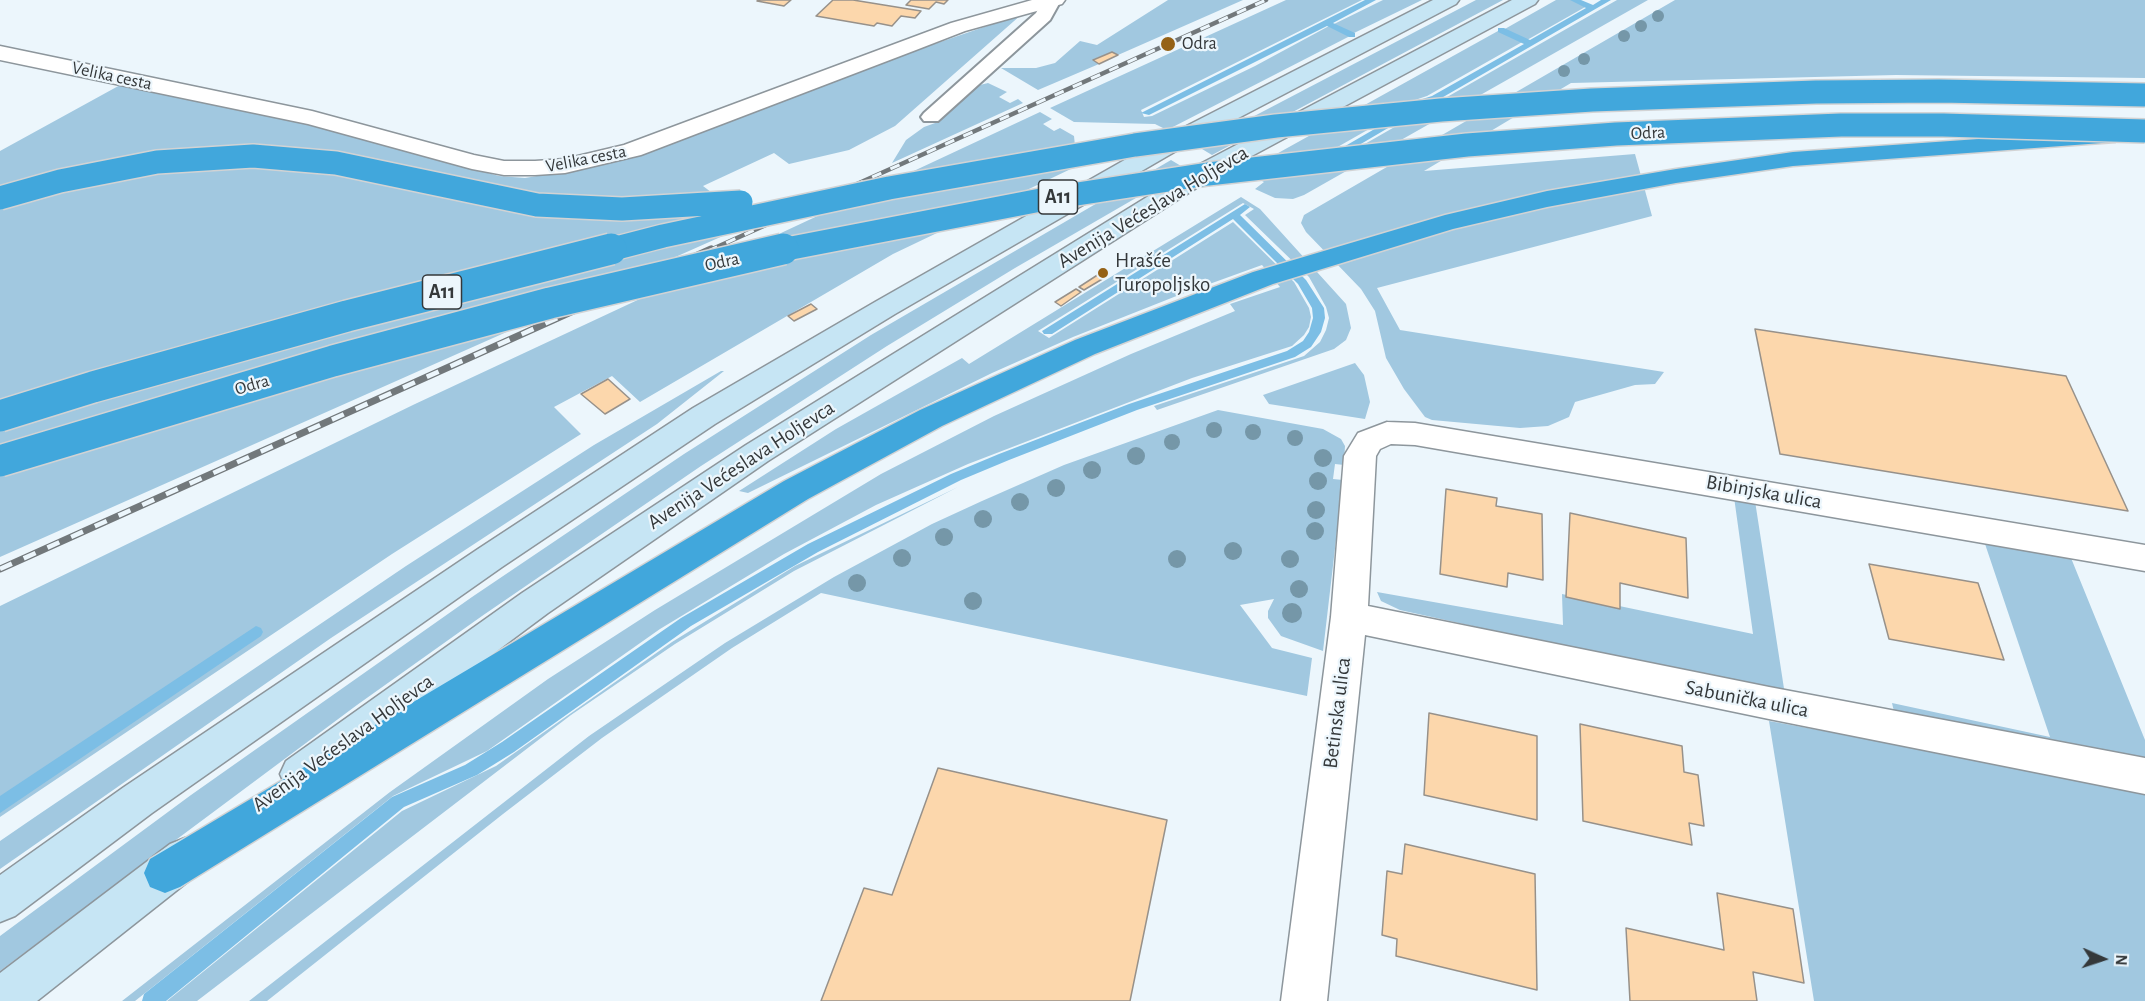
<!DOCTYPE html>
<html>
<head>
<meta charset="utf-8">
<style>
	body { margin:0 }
	#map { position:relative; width:2145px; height:1001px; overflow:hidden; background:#ecf6fc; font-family:"Alegreya Sans",sans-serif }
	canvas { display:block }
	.north { position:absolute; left:2073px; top:929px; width:60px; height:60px; -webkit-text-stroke:4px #ecf6fc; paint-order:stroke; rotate:93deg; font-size:16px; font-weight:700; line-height:24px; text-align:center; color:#34383a }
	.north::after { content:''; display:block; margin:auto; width:21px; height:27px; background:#34383a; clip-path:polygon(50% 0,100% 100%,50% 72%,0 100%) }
</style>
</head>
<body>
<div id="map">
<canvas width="2145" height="1001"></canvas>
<div class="north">N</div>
</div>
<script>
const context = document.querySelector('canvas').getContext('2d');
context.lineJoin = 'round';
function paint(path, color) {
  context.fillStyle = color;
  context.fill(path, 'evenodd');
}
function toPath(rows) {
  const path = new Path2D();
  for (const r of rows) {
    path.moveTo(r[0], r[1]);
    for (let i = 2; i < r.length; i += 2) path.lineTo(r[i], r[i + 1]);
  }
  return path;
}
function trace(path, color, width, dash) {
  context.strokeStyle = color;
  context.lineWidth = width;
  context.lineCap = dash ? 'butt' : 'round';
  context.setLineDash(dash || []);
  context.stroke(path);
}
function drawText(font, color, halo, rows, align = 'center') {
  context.font = font + ' "Alegreya Sans",sans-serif';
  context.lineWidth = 4.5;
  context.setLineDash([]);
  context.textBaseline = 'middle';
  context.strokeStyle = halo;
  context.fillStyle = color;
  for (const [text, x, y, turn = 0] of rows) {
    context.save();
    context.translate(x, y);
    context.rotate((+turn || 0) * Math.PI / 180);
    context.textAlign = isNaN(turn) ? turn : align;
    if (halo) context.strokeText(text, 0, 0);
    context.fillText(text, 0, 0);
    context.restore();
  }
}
paint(toPath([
	[1168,0,1243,0,1118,55,1112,52,1094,59,1099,64,1038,90,1001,68,1036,68,1055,63,1080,41,1097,45],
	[1286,0,1362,0,1141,110,1144,117,1152,116,1255,66,1329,26,1350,36,1167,130,1155,124,1074,122,1050,108],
	[1383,0,1422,0,1352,34,1332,25],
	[1476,0,1503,0,1212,155,1197,146],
	[1556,0,1572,0,1587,6,1527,40,1503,30],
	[1617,0,1648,0,1304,195,1293,199,1275,198,1255,189,1264,182,1244,172,1498,31,1524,41,1427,96,1415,100,1406,108,1320,157,1335,161],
	[1675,0,2145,0,2145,78,1896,75,1571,83,1424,171,1635,154,1652,216,1377,288,1400,330,1664,372,1655,384,1635,385,1575,402,1569,417,1548,426,1520,428,1432,420,1425,417,1404,389,1386,358,1375,311,1361,289,1306,232,1301,223,1304,215],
	[1022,14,895,126,849,150,789,164,774,153,703,186,752,223,0,557,0,151,122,84,307,124,499,176,525,178,585,168,649,151,914,51],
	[988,83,1007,92,999,97,1010,103,1018,99,1023,103,892,163,906,140,924,127,938,122,976,86],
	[1040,112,1052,119,1043,124,1054,131,1060,128,1074,136,1077,166,893,254,640,402,612,376,554,407,581,434,392,554,0,817,0,606,415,404],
	[1171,160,1186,169,1015,268,887,346,701,466,482,616,357,705,0,971,0,936,191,795,472,597,684,454,871,335],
	[1241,197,1260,209,1346,304,1351,328,1346,340,1334,349,1157,410,1154,406,1304,356,1320,342,1326,330,1329,318,1326,307,1309,277,1245,215,1254,209,1243,203,1038,331,1049,338,1233,222,1294,282,1309,308,1311,317,1309,327,1304,335,1292,346,1192,378,968,464,876,505,784,554,660,629,487,751,393,796,135,1001,122,1001,390,792,548,679,655,610,881,474,994,416,1131,354,1235,311,1230,304,1280,287,1262,265,1179,295,1073,337,992,373,748,493,739,491,836,429,962,358,969,364],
	[1355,363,1364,375,1370,402,1365,419,1269,404,1263,395],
	[721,371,724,371,657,424,331,638,0,869,0,841,35,817,406,566,594,445],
	[1218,410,1323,429,1341,439,1345,446,1344,465,1335,464,1333,479,1343,480,1323,651,1281,636,1268,618,1268,611,1274,599,1240,605,1272,648,1312,658,1307,696,821,593,732,648,602,738,503,814,267,1001,249,1001,589,736,725,643,834,577,932,524,982,501,1064,465],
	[958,487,794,571,675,644,571,715,197,1001,167,1001,402,811,496,766,672,642,795,566],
	[1734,497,1755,501,1785,695,1400,610,1381,601,1377,592,1563,625,1562,594,1753,634],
	[1983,538,2071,558,2145,740,2145,765,1896,720,1892,703,2050,737],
	[1769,721,2145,789,2145,1001,1814,1001]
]), '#a1c8e0');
paint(toPath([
	[1365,0,1376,0,1333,23,1355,33,1355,37,1349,37,1327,26,1149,115,1141,113,1365,0],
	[1570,0,1581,0,1593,5,1601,0,1611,0,1438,100,1422,105,1419,109,1411,107,1416,101,1432,96,1524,44,1498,32,1498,28,1504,28,1530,40,1586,8,1570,0],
	[1397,116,1402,119,1400,121,1337,158,1333,159,1328,156,1397,116],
	[1245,204,1250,207,1240,215,1306,280,1324,308,1325,318,1321,332,1311,347,1295,357,1137,410,1009,460,961,480,818,552,691,626,514,752,477,775,404,807,166,1001,142,1001,144,994,392,797,465,765,502,742,681,618,808,544,951,474,999,454,1129,404,1287,351,1303,341,1309,332,1313,318,1312,308,1298,284,1233,219,1052,334,1044,334,1042,331,1245,204],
	[256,626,261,628,263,632,261,636,0,813,0,796,256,626]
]), '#7cbee5');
const building = toPath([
	[759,0,791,0,784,6,757,1,759,0],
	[833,0,853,0,921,11,915,18,901,16,892,26,877,23,874,26,816,16,833,0],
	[911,0,948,0,944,4,936,2,929,9,906,5,911,0],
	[1112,52,1118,55,1099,64,1093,60,1112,52],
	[1099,274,1104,278,1084,290,1079,287,1099,274],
	[1076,289,1081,292,1061,306,1055,302,1076,289],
	[811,304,817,309,794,321,788,316,811,304],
	[1755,329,2066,376,2128,511,1780,454,1755,329],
	[608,379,630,399,605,414,581,394,608,379],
	[1446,489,1497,498,1496,506,1542,514,1543,580,1508,573,1507,587,1440,574,1446,489],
	[1570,513,1686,538,1688,598,1620,583,1620,609,1566,597,1570,513],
	[1869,564,1978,583,2004,660,1889,639,1869,564],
	[1429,713,1537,736,1537,820,1424,795,1429,713],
	[1580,724,1682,746,1684,772,1698,775,1704,826,1689,823,1692,845,1583,821,1580,724],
	[938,768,1167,820,1130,1001,821,1001,864,888,892,895,938,768],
	[1405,844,1535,874,1537,990,1396,956,1397,939,1382,935,1387,871,1402,874,1405,844],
	[1717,893,1793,909,1804,983,1753,972,1757,1001,1630,1001,1626,928,1724,950,1717,893]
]);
paint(building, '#fcd7ac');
trace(building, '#97918a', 1.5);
const service = toPath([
	[1043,0,1059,0,1060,2,1050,20,938,121,924,121,921,117,924,113,1036,13,1043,0]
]);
const minor = toPath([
	[1032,0,1065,0,1062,4,965,31,916,50,641,155,565,173,535,175,504,175,472,169,308,124,0,60,0,46,312,111,474,155,504,161,535,161,565,159,624,145,951,23,1032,0],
	[1387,422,1415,423,2145,545,2145,571,1415,445,1391,444,1380,449,1376,456,1368,606,1769,687,2145,758,2145,794,1769,719,1365,635,1327,1001,1281,1001,1331,617,1344,456,1358,433,1387,422]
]);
const secondary = toPath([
	[1433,0,1459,0,1456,4,1183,147,895,314,715,424,502,567,152,813,15,916,0,922,0,875,124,787,478,549,693,408,875,302,1165,137,1433,0],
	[1512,0,1538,0,1535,4,1220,173,768,461,548,613,314,787,300,792,286,787,280,774,286,761,522,593,746,445,1202,163,1512,0],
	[185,838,200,844,206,858,200,872,37,1001,0,1001,0,973,170,844,185,838]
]);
const motorway = toPath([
	[2107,130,2115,132,2119,137,2115,142,1793,166,1676,183,1547,207,1453,229,1273,284,1095,354,942,426,808,499,180,887,165,893,150,887,144,873,150,859,784,481,920,410,1075,340,1253,272,1445,215,1547,191,1676,169,1793,152,2107,130]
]);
trace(service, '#8d969c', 4);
trace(minor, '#8d969c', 3);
trace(secondary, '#8d969c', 3);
trace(motorway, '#d2d3d4', 3);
paint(service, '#fff');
paint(minor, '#fff');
paint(secondary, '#c6e5f4');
paint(motorway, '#41a7dc');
const railFar1 = toPath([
	[708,251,1266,0]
]);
const rail = toPath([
	[0,569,711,249]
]);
trace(railFar1, '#72787b', 4.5);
trace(rail, '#72787b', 7);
trace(railFar1, '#ecf6fc', 3, [10]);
trace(rail, '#ecf6fc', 4.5, [13]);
const motorwayBridgeFar1 = toPath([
	[0,198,60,181,157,162,253,156,336,163,537,205,622,209,741,202],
	[605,251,663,236,889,188,1135,145,1276,126,1441,110,1592,100,1816,92,1939,91,2145,95],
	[776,251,1051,198,1208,174,1467,145,1616,134,1841,125,1943,125,2145,131]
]);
const motorwayBridge = toPath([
	[0,416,93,387,347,316,611,249],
	[0,461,333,361,550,303,783,249]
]);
trace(motorwayBridgeFar1, '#d2d3d4', 26, []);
trace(motorwayBridge, '#d2d3d4', 34, []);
trace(motorwayBridgeFar1, '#41a7dc', 23);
trace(motorwayBridge, '#41a7dc', 31);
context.fillStyle = '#7597a8';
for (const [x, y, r] of [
	[1658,16,6],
	[1641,26,6],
	[1624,36,6],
	[1584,59,6],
	[1564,71,6],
	[1214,430,8],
	[1253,432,8],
	[1295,438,8],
	[1172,442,8],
	[1136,456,9],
	[1323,458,9],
	[1092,470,9],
	[1318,481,9],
	[1056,488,9],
	[1020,502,9],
	[1316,510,9],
	[983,519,9],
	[1315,531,9],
	[944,537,9],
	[1233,551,9],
	[902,558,9],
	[1177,559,9],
	[1290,559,9],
	[857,583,9],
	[1299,589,9],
	[973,601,9],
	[1292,613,10]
]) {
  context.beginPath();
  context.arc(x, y, r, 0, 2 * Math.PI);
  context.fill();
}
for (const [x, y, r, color] of [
	[1168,44,8,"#956216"],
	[1103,273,6,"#956216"]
]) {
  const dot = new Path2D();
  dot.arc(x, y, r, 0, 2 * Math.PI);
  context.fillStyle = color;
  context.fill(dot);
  trace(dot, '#ecf6fc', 2);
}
drawText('18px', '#34383a', '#ecf6fc', [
	["Odra",1182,44]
], 'left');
drawText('18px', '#34383a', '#ecf6fc', [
	["Velika cesta",112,76,12],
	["Odra",1648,133,-3],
	["Velika cesta",586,159,-11],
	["Odra",722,262,-12],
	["Odra",252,385,-16]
]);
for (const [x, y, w] of [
	[1058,197,39],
	[442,292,39]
]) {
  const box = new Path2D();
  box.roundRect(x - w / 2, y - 17, w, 34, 4.5);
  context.fillStyle = '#ecf6fc';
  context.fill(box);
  trace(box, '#34383a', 1.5);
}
drawText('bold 20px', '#34383a', null, [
	["A11",1058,197],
	["A11",442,292]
]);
drawText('21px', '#34383a', '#ecf6fc', [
	["Avenija Većeslava Holjevca",1153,207,-31],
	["Avenija Većeslava Holjevca",741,465,-33],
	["Bibinjska ulica",1764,492,10],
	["Sabunička ulica",1747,699,11],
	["Betinska ulica",1337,713,-83],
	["Avenija Većeslava Holjevca",343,743,-36]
]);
drawText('21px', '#34383a', '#ecf6fc', [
	["Hrašće",1115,261],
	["Turopoljsko",1115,285]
], 'left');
</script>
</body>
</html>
